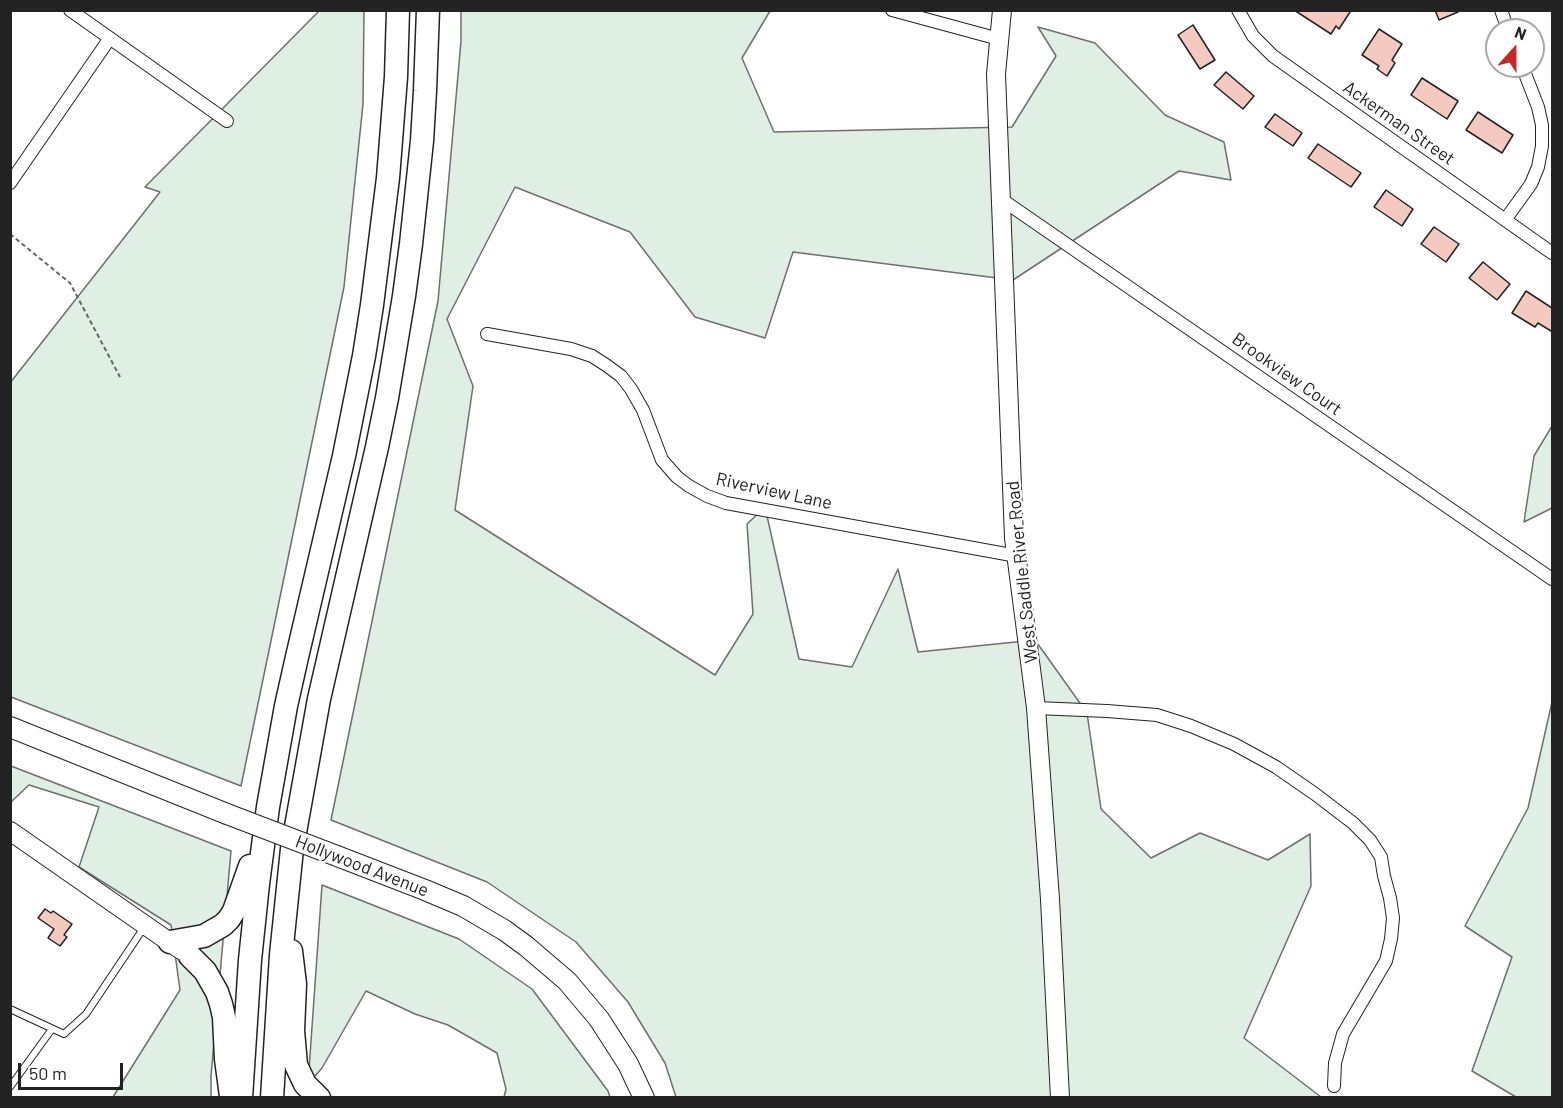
<!DOCTYPE html>
<html>
<head>
<meta charset="utf-8">
<style>
	body { margin:0 }
	#map { position:relative; width:1563px; height:1108px; overflow:hidden; background:#fff; font-family:Barlow,sans-serif }
	canvas { display:block }
	.frame { position:absolute; inset:0; border:12px solid #222; pointer-events:none }
	.north { position:absolute; left:1485px; top:18px; width:60px; height:60px; box-sizing:border-box; background:#fff; border:2px solid #a7a7a7; border-radius:50%; rotate:21deg; font-size:16px; font-weight:700; line-height:24px; text-align:center; color:#222 }
	.north::after { content:''; display:block; margin:auto; width:21px; height:27px; background:#c62828; clip-path:polygon(50% 0,100% 100%,50% 72%,0 100%) }
	.scale { position:absolute; left:18px; top:1063px; width:105px; height:27px; box-sizing:border-box; border:3px solid #222; border-top:0; padding-left:8px; font-size:18px; line-height:21px; white-space:nowrap; color:#222; -webkit-text-stroke:4px #fff; paint-order:stroke }
</style>
</head>
<body>
<div id="map">
<canvas width="1563" height="1108"></canvas>
<div class="frame"></div>
<div class="north">N</div>
<div class="scale">50 m</div>
</div>
<script>
const context = document.querySelector('canvas').getContext('2d');
context.lineJoin = 'round';
function paint(path, color) {
  context.fillStyle = color;
  context.fill(path, 'evenodd');
}
function toPath(rows) {
  const path = new Path2D();
  for (const r of rows) {
    path.moveTo(r[0], r[1]);
    for (let i = 2; i < r.length; i += 2) path.lineTo(r[i], r[i + 1]);
  }
  return path;
}
function trace(path, color, width, dash) {
  context.strokeStyle = color;
  context.lineWidth = width;
  context.lineCap = dash ? 'butt' : 'round';
  context.setLineDash(dash || []);
  context.stroke(path);
}
function drawText(font, color, halo, rows, align = 'center') {
  context.font = font + ' Barlow,sans-serif';
  context.lineWidth = 4.5;
  context.setLineDash([]);
  context.textBaseline = 'middle';
  context.strokeStyle = halo;
  context.fillStyle = color;
  for (const [text, x, y, turn = 0] of rows) {
    context.save();
    context.translate(x, y);
    context.rotate((+turn || 0) * Math.PI / 180);
    context.textAlign = isNaN(turn) ? turn : align;
    if (halo) context.strokeText(text, 0, 0);
    context.fillText(text, 0, 0);
    context.restore();
  }
}
const green = toPath([
	[319,11,364,11,363,104,344,287,241,786,11,697,10,383,160,192,145,187,319,11],
	[461,11,770,11,742,58,774,132,1012,127,1056,56,1038,27,1095,43,1165,115,1224,142,1231,180,1179,171,1013,280,793,252,765,338,695,317,630,232,515,187,447,319,473,386,455,510,715,675,753,614,747,524,765,507,799,659,852,667,898,569,918,652,1035,640,1087,713,1101,809,1151,858,1200,833,1268,860,1310,834,1311,886,1244,1038,1321,1097,676,1097,665,1063,628,1002,576,942,487,882,331,820,438,301,461,41,461,11],
	[1552,426,1552,508,1524,522,1534,456,1552,426],
	[1552,702,1552,1097,1516,1097,1472,1071,1512,957,1465,926,1528,808,1552,702],
	[11,766,231,851,211,1076,211,1097,113,1097,180,990,171,925,79,867,99,807,29,785,11,802,11,766],
	[322,885,459,939,532,989,608,1091,610,1097,504,1097,506,1089,497,1053,448,1025,415,1014,366,991,322,1068,308,1084,322,885]
]);
paint(green, '#e0efe3');
trace(green, '#6f6f6f', 1.5);
const building = toPath([
	[1294,10,1348,10,1350,12,1339,29,1336,26,1331,34,1294,10],
	[1435,10,1458,10,1458,12,1439,20,1435,10],
	[1193,25,1215,60,1200,69,1178,35,1193,25],
	[1379,29,1402,44,1392,60,1395,63,1387,76,1377,69,1379,66,1362,55,1379,29],
	[1226,72,1254,96,1243,109,1214,85,1226,72],
	[1422,78,1458,101,1447,119,1411,95,1422,78],
	[1478,112,1513,135,1502,153,1466,130,1478,112],
	[1275,114,1302,133,1293,146,1265,127,1275,114],
	[1318,144,1361,173,1351,187,1308,158,1318,144],
	[1386,190,1413,209,1402,226,1374,207,1386,190],
	[1434,227,1459,244,1446,262,1421,244,1434,227],
	[1483,262,1510,284,1497,300,1469,278,1483,262],
	[1526,291,1552,308,1552,329,1551,331,1538,323,1535,327,1512,313,1526,291],
	[45,909,51,913,53,911,72,924,64,935,67,937,60,946,48,938,54,929,38,918,45,909]
]);
paint(building, '#f3c9c0');
trace(building, '#222', 1.5);
const lane = toPath([
	[10,1009,64,1034,86,1014,145,926],
	[10,1087,52,1029]
]);
const street = toPath([
	[70,10,227,121],
	[892,10,999,39],
	[1238,10,1253,36,1273,56,1552,253],
	[1501,10,1508,30],
	[10,183,110,38],
	[1001,199,1552,579],
	[1505,220,1531,184,1538,167,1542,146,1542,125,1538,107,1522,66],
	[487,334,571,349,592,356,606,365,621,376,631,389,643,410,662,460,677,477,689,486,707,496,726,503,1017,556],
	[1036,708,1107,711,1157,715,1191,726,1234,744,1276,767,1315,794,1353,823,1370,840,1381,857,1384,876,1390,898,1393,918,1391,939,1386,961,1343,1034,1335,1063,1334,1086]
]);
const secondary = toPath([
	[1002,10,996,74,1014,538,1036,708,1050,899,1060,1098],
	[10,831,181,950]
]);
const primary = toPath([
	[10,727,227,814],
	[337,856,425,890,463,906,504,930,526,946,567,981,599,1019,628,1064,644,1098]
]);
const highway = toPath([
	[170,942,204,936,223,925,229,919,234,911,250,866],
	[291,951,295,984,293,1031,296,1065,305,1084,319,1098],
	[190,956,205,971,217,992,221,1004,224,1017,226,1059,231,1096],
	[241,1098,250,960,258,884,268,807,286,706,297,657,344,456,364,356,372,305,388,178,396,77,398,10],
	[272,1098,281,955,292,849,319,699,377,447,387,398,404,296,411,244,422,141,425,91,428,10]
]);
trace(lane, '#222', 8);
trace(street, '#222', 14);
trace(secondary, '#222', 20);
trace(primary, '#222', 22);
trace(highway, '#222', 25);
trace(toPath([
	[10,234,70,283,120,377]
]), '#646464', 2, [4.5, 3]);
trace(lane, '#fff', 6);
trace(street, '#fff', 12);
trace(secondary, '#fff', 18);
trace(primary, '#fff', 20);
trace(highway, '#fff', 22);
const primaryBridge = toPath([
	[227,814,337,856]
]);
trace(primaryBridge, '#222', 22, []);
trace(primaryBridge, '#fff', 20);
drawText('18px', '#222', '#fff', [
	["Ackerman Street",1399,123,35],
	["Brookview Court",1287,374,35],
	["Riverview Lane",774,491,12],
	["West Saddle River Road",1022,572,-96],
	["Hollywood Avenue",362,866,21]
]);
</script>
</body>
</html>
